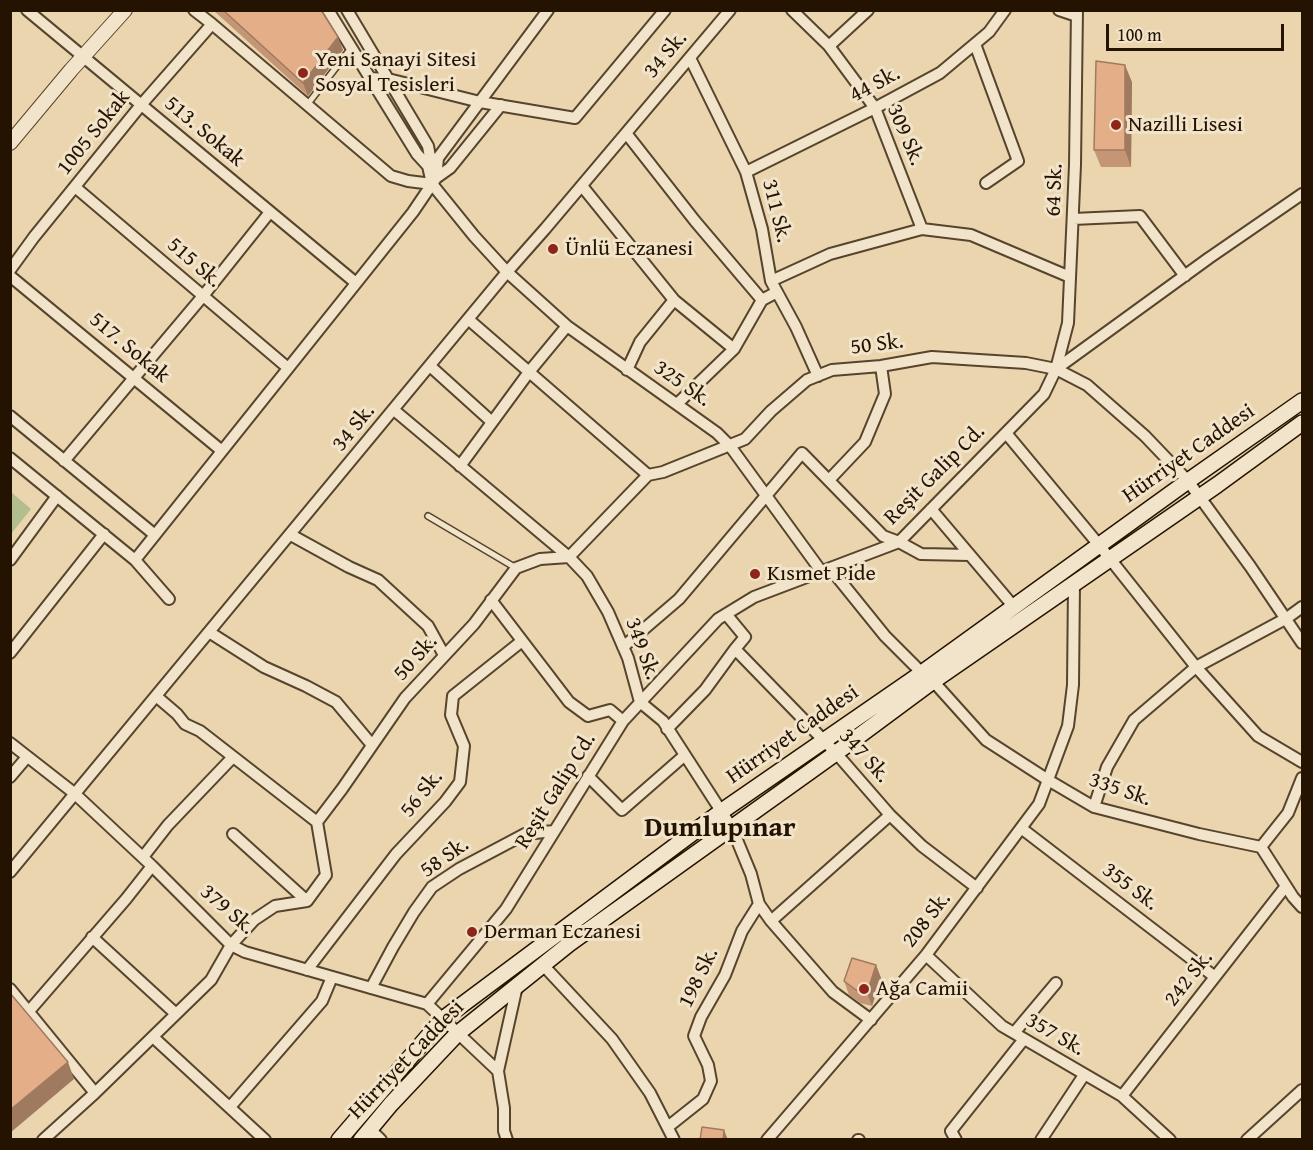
<!DOCTYPE html>
<html>
<head>
<meta charset="utf-8">
<style>
	body { margin:0 }
	#map { position:relative; width:1313px; height:1150px; overflow:hidden; background:#ead5ae; font-family:"Gentium Book Plus",serif }
	canvas { display:block }
	.frame { position:absolute; inset:0; border:12px solid #251301; pointer-events:none }
	.scale { position:absolute; left:1106px; top:24px; width:178px; height:27px; box-sizing:border-box; border:3px solid #251301; border-top:0; padding-left:8px; font-size:18px; line-height:21px; white-space:nowrap; color:#251301; -webkit-text-stroke:4px #f1e4ca; paint-order:stroke }
</style>
</head>
<body>
<div id="map">
<canvas width="1313" height="1150"></canvas>
<div class="frame"></div>
<div class="scale">100 m</div>
</div>
<script>
const context = document.querySelector('canvas').getContext('2d');
context.lineJoin = 'round';
function paint(path, color) {
  context.fillStyle = color;
  context.fill(path, 'evenodd');
}
function toPath(rows) {
  const path = new Path2D();
  for (const r of rows) {
    path.moveTo(r[0], r[1]);
    for (let i = 2; i < r.length; i += 2) path.lineTo(r[i], r[i + 1]);
  }
  return path;
}
function trace(path, color, width, dash) {
  context.strokeStyle = color;
  context.lineWidth = width;
  context.lineCap = dash ? 'butt' : 'round';
  context.setLineDash(dash || []);
  context.stroke(path);
}
function drawText(font, color, halo, rows, align = 'center') {
  context.font = font + ' "Gentium Book Plus",serif';
  context.lineWidth = 6;
  context.setLineDash([]);
  context.textBaseline = 'middle';
  context.strokeStyle = halo;
  context.fillStyle = color;
  for (const [text, x, y, turn = 0] of rows) {
    context.save();
    context.translate(x, y);
    context.rotate((+turn || 0) * Math.PI / 180);
    context.textAlign = isNaN(turn) ? turn : align;
    if (halo) context.strokeText(text, 0, 0);
    context.fillText(text, 0, 0);
    context.restore();
  }
}
paint(toPath([
	[11,492,31,509,11,534]
]), '#b2be8e');
const service = toPath([
	[307,105,351,48],
	[428,516,516,568]
]);
const minor = toPath([
	[27,10,356,283],
	[194,10,212,24,391,176,408,181,432,184],
	[328,10,417,154,428,166],
	[347,10,428,146,430,157,428,166,432,184,474,236,507,272,567,326,717,433,730,446,821,571],
	[792,10,829,46,875,108,922,229],
	[1059,10,1077,16],
	[975,44,1018,161,986,183],
	[829,46,868,10],
	[690,58,746,172,762,229,771,281,796,327,818,376],
	[369,78,388,79,480,102,575,118,665,10],
	[626,133,695,221,762,300,777,292],
	[746,172,875,108,940,73,989,32,1005,10],
	[436,178,438,158,548,10],
	[582,186,674,300,734,349],
	[75,187,288,368],
	[1073,219,1140,216,1185,276],
	[10,270,34,237,141,105,212,24],
	[10,276,222,451],
	[771,281,830,254,922,229,971,235,1070,277],
	[468,319,648,475],
	[430,366,492,422],
	[1056,369,1068,323,1075,165,1077,10],
	[627,370,640,342,674,300],
	[677,404,734,349,762,300],
	[394,410,569,557,587,576,608,612,628,658,640,702,663,721,732,828,751,874,759,904,771,921,833,992,871,1020],
	[10,416,155,535],
	[1006,433,1099,545,1196,667,1258,736,1302,762],
	[10,458,135,560,169,599],
	[64,461,203,296,270,212],
	[460,466,529,372,567,326],
	[829,480,865,442,885,394,881,366],
	[931,509,1014,607],
	[291,535,349,567,378,580,428,626,444,655],
	[569,557,648,475,663,472,745,439,771,411,807,380,832,370,881,366,932,357,1026,363,1056,369,1087,385,1145,436,1188,481,1250,566,1302,643],
	[10,560,57,496],
	[135,560,413,212,436,178,450,168,501,105],
	[830,568,885,636,922,673,933,681,986,740,1048,780,1094,807,1199,834,1261,847,1293,897,1302,907],
	[491,600,569,702,588,716,610,710,623,721],
	[726,614,745,637,735,649,836,753,890,815,922,846,977,888],
	[209,632,264,667,306,686,336,702,372,745],
	[623,647,679,599,802,453,883,536,899,542,921,554,970,555],
	[10,653,104,534],
	[156,696,177,714,185,724,200,731,317,822],
	[667,729,705,690,735,649],
	[10,743,74,793,152,866,231,945,245,952,427,1004,498,1071,504,1108,504,1131,507,1140],
	[588,776,622,810,685,755],
	[10,777,27,757],
	[1094,807,1107,767,1134,720,1196,667,1287,618,1302,607],
	[317,822,342,789,405,698,474,624,516,568,540,559,569,557],
	[1021,828,1215,977],
	[233,834,307,901],
	[1261,847,1288,813,1302,778],
	[143,857,168,825,233,757],
	[10,872,507,272,545,229,730,10],
	[771,921,890,815],
	[92,937,176,1014],
	[926,955,1002,1026,1122,1096,1170,1140],
	[543,965,612,1039,650,1093,674,1140],
	[307,970,396,854,445,802,460,782,464,746,451,715,453,696,522,641],
	[371,988,393,947,414,912,432,887,459,869,525,834,554,831],
	[10,989,95,1093],
	[427,1004,506,909,623,721,718,619,754,597,899,542,1044,394,1056,369,1209,258,1302,194],
	[30,1010,126,899,152,866],
	[1014,1033,1056,983],
	[153,1037,265,1140],
	[498,1071,517,986],
	[1122,1096,1286,886],
	[230,1107,322,1001,332,977],
	[669,1126,703,1099,711,1081,708,1065,694,1036,701,1017,725,975,742,931,759,904],
	[370,1129,381,1140],
	[43,1140,95,1093,211,980,231,945,254,920,275,906,307,901,326,875,317,822],
	[767,1140,926,955,1039,804,1068,726,1073,685,1074,584],
	[858,1140,859,1140],
	[956,1140,951,1131,1024,1039],
	[1041,1140,1084,1075],
	[1247,1140,1302,1090]
]);
const tertiary = toPath([
	[10,143,71,70,125,10]
]);
const secondary = toPath([
	[339,1140,443,1019,722,811,922,673,1188,481,1302,401],
	[361,1140,391,1104,457,1034,569,944,836,753,929,684,1217,485,1302,423]
]);
trace(service, '#56442c', 8);
trace(minor, '#56442c', 14);
trace(tertiary, '#56442c', 16);
trace(secondary, '#251301', 18);
trace(service, '#f1e4ca', 5);
trace(minor, '#f1e4ca', 10);
trace(tertiary, '#f1e4ca', 14);
trace(secondary, '#f1e4ca', 15);
paint(toPath([
	[213,10,321,10,343,50,308,96],
	[1132,82,1131,167,1101,167,1094,150],
	[876,965,881,978,872,1006,860,1003,849,995,844,981]
]), '#c49675');
paint(toPath([
	[338,37,343,50,308,96,303,83],
	[1125,65,1132,82,1131,167,1125,150],
	[876,965,881,978,872,1006,867,993],
	[68,1062,74,1079,10,1133,10,1110],
	[724,1130,728,1140,723,1140]
]), '#a07a5f');
const building = toPath([
	[223,10,321,10,338,37,303,83,223,10],
	[1096,61,1125,65,1125,150,1094,150,1096,61],
	[852,958,876,965,867,993,856,990,844,981,852,958],
	[10,993,68,1062,10,1110,10,993],
	[702,1127,724,1130,723,1140,700,1140,702,1127]
]);
paint(building, '#e4af88');
trace(building, '#a07a5f', 1.5);
for (const [x, y, r, color] of [
	[303,73,6,"#8f2418"],
	[1116,125,6,"#8f2418"],
	[553,249,6,"#8f2418"],
	[755,574,6,"#8f2418"],
	[472,932,6,"#8f2418"],
	[864,989,6,"#8f2418"]
]) {
  const dot = new Path2D();
  dot.arc(x, y, r, 0, 2 * Math.PI);
  context.fillStyle = color;
  context.fill(dot);
  trace(dot, '#f1e4ca', 2);
}
drawText('22px', '#251301', '#f1e4ca', [
	["34 Sk.",666,55,-50],
	["44 Sk.",875,85,-28],
	["513. Sokak",204,132,40],
	["1005 Sokak",94,133,-51],
	["309 Sk.",905,135,67],
	["64 Sk.",1055,190,-88],
	["311 Sk.",776,211,76],
	["515 Sk.",194,263,41],
	["50 Sk.",877,345,-7],
	["517. Sokak",129,348,40],
	["325 Sk.",682,384,35],
	["34 Sk.",354,428,-51],
	["Hürriyet Caddesi",1189,454,-35],
	["Reşit Galip Cd.",935,475,-45],
	["349 Sk.",642,649,70],
	["50 Sk.",416,658,-48],
	["Hürriyet Caddesi",793,735,-35],
	["347 Sk.",864,756,48],
	["335 Sk.",1120,790,19],
	["Reşit Galip Cd.",556,791,-58],
	["56 Sk.",422,794,-51],
	["58 Sk.",445,858,-35],
	["355 Sk.",1130,887,37],
	["379 Sk.",227,910,41],
	["208 Sk.",927,920,-52],
	["198 Sk.",699,978,-64],
	["242 Sk.",1189,979,-52],
	["357 Sk.",1055,1035,30],
	["Hürriyet Caddesi",407,1060,-46]
]);
drawText('22px', '#251301', '#f1e4ca', [
	["Yeni Sanayi Sitesi",315,60],
	["Sosyal Tesisleri",315,85],
	["Nazilli Lisesi",1128,125],
	["Ünlü Eczanesi",565,249],
	["Kısmet Pide",767,574],
	["Derman Eczanesi",484,932],
	["Ağa Camii",876,989]
], 'left');
drawText('bold 28px', '#251301', '#f1e4ca', [
	["Dumlupınar",720,829]
]);
</script>
</body>
</html>
